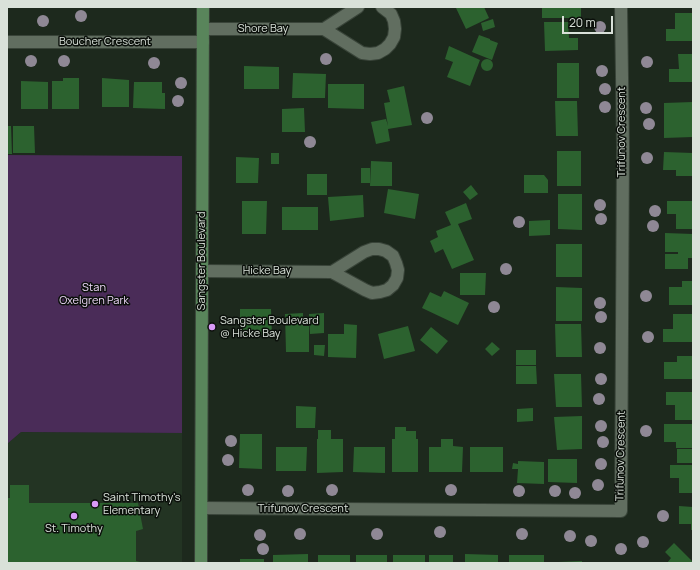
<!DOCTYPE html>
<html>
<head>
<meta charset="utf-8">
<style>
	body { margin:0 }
	#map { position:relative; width:700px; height:570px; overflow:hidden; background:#1d291d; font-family:Manrope,sans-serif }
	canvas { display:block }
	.frame { position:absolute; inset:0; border:8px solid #d9e1d9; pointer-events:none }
	.scale { position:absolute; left:562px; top:16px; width:51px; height:18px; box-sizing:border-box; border:2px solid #d9e1d9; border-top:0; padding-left:5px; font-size:12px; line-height:14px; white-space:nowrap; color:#d9e1d9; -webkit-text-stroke:3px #0b100b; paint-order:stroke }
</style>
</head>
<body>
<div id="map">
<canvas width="700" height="570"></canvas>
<div class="frame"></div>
<div class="scale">20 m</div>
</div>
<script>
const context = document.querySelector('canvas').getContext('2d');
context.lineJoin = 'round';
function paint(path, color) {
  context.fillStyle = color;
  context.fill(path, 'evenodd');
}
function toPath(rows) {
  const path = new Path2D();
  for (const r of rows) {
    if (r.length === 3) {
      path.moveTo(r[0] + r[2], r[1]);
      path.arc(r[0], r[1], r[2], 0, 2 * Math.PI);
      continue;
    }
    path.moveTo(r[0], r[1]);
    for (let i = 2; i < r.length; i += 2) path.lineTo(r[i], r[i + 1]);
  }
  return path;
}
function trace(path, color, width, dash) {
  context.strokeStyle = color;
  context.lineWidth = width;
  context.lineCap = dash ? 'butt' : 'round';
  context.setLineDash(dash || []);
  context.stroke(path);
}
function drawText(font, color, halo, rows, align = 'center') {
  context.font = font + ' Manrope,sans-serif';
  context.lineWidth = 3;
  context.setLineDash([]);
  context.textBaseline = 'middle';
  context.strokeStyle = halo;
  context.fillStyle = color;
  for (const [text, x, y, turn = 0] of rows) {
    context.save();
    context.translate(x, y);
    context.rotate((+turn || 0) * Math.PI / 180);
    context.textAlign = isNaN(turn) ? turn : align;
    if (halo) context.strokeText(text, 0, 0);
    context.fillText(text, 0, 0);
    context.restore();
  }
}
paint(toPath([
	[21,432,182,433,182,563,7,563,7,444]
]), '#233423');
paint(toPath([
	[7,155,182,156,182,433,21,432,7,444]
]), '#4a2c58');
paint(toPath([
	[459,7,484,7,489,18,466,29,456,8],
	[542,7,581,7,581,18,542,18],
	[675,13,693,13,693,41,666,41,666,29,675,29],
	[493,19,495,27,483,31,481,23],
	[544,22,568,22,569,38,578,38,578,50,545,51],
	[479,35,490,39,490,40,498,43,492,60,472,52],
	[449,46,480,60,470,86,447,77,453,62,445,59],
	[678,54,693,54,693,82,669,82,669,69,679,69],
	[487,65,6],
	[557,63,579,63,579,98,557,98],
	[244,66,279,67,279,89,244,89],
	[293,73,326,74,325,98,292,98],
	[63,78,79,78,79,109,52,109,52,81,63,81],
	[102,78,129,80,129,107,102,107],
	[21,81,48,82,48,109,21,109],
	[134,82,162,82,162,93,165,93,165,109,133,108],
	[328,84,364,84,364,109,328,108],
	[404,86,412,125,388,129,390,141,376,144,371,122,386,119,388,126,384,103,390,102,387,90],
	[555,101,577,101,578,136,556,136],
	[693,102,693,137,664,138,664,103],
	[304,108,305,132,282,132,282,109],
	[7,126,11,126,12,154,7,154],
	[13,126,34,126,35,153,13,153],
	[557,151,581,151,581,186,557,186],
	[664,152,693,153,693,176,676,176,676,170,663,170],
	[271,153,279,153,279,164,271,164],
	[236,157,259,158,258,183,236,183],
	[371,161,392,162,392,186,370,186],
	[361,168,370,168,370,183,361,183],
	[307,174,327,174,327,195,307,195],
	[524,175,544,175,548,180,548,193,524,193],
	[471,185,478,194,470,200,463,192],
	[388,189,419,194,415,219,384,213],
	[558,194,582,194,582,230,558,229],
	[363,195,364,217,330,221,328,197],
	[242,201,267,201,266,234,242,234],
	[667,201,693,201,693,229,676,229,676,214,667,214],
	[466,203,472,219,458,224,474,260,452,269,443,249,435,253,430,241,438,237,436,231,451,225,445,212],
	[282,207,318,207,318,230,282,230],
	[550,220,550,235,529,236,529,221],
	[665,233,693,234,693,258,688,258,688,269,665,269,665,254,678,254,678,252,665,252],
	[556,244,582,244,582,277,556,277],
	[460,273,486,273,485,295,460,295],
	[682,281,693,281,693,305,669,305,669,287,682,287],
	[556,287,582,288,582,321,556,321],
	[444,291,469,303,458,325,422,308,430,292,441,297],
	[240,309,271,309,272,335,240,335],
	[303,313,303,326,309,326,309,352,286,352,285,314],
	[324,313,324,333,310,334,309,314],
	[673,314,693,314,693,342,663,342,663,329,673,329],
	[344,324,357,325,356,358,328,357,328,334,344,334],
	[555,324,581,324,582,357,556,357],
	[408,326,415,351,384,359,378,334],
	[431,327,448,341,437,354,420,340],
	[492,342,500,349,492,356,485,349],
	[314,345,325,345,324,356,314,355],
	[516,350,536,350,536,365,516,365],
	[677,356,693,356,693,379,664,379,664,362,677,362],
	[516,366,536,366,537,384,516,384],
	[554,374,581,374,582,407,556,407],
	[666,392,693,392,693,420,675,420,675,405,666,405],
	[296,406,316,407,315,428,296,428],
	[533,408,533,421,517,422,517,409],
	[582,416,582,449,557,450,554,417],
	[664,424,693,424,693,448,676,448,676,442,664,442],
	[395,427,406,427,406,431,416,431,416,439,418,439,418,472,392,472,392,439,395,439],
	[318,430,331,430,331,439,343,439,343,472,317,473,317,439,318,439],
	[240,434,262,434,262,469,239,468],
	[441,439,453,439,453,446,463,447,462,472,429,472,429,447,441,447],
	[276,447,307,447,306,471,276,471],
	[354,447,385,447,385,473,353,472],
	[470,447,503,447,503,472,470,472],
	[677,449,693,449,693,463,677,463],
	[548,459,577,459,577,483,548,482],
	[518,461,544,462,544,484,517,483,518,469,512,469,513,463,518,464],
	[670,465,693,465,693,493,679,493,679,478,670,478],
	[10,485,29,485,29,503,138,503,143,529,136,531,136,561,145,563,7,563,7,498,10,498],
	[679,506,693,507,693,530,691,530,691,524,679,524],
	[674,543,693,562,693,563,667,563,671,558,665,552],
	[308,554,308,563,273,563,273,555],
	[465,554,498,555,498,563,465,563],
	[318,555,350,555,350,563,318,563],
	[356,555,387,555,387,563,356,563],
	[393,555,425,555,425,563,393,563],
	[429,555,453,555,453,563,429,563],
	[509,555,544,555,544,563,509,563],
	[240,559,264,559,264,563,240,563],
	[582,561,582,563,558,563,558,562]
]), '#2c622f');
const street = toPath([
	[203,29,324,29,358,7],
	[324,29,362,53,370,54,378,53,385,49,390,44,394,37,395,29,394,21,391,14,382,7],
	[7,42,203,42],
	[202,271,332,272,365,290,372,293,380,292,387,290,393,285,397,278,398,270,396,263,393,256,386,251,379,249,372,249,364,252,332,272],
	[202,508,621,511,623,147,621,7]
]);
const secondary = toPath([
	[201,563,203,7]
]);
trace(street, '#394439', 14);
trace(secondary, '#394439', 14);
trace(street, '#616e60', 12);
trace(secondary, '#59855b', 12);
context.fillStyle = '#8f8895';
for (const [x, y] of [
	[81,16],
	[43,21],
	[600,27],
	[326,59],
	[31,61],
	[64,61],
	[647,62],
	[154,63],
	[602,71],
	[181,83],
	[605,89],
	[178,101],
	[605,107],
	[646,108],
	[427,118],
	[649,124],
	[310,142],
	[647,158],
	[600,205],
	[655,211],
	[601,219],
	[519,222],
	[653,226],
	[506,269],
	[646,296],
	[600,303],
	[494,307],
	[601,317],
	[648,337],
	[600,348],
	[601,379],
	[599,399],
	[601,426],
	[646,431],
	[231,441],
	[603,442],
	[228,460],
	[601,464],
	[598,485],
	[248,490],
	[332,490],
	[451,490],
	[288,491],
	[519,491],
	[555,491],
	[575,493],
	[663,516],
	[440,532],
	[300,534],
	[377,534],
	[522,534],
	[260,535],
	[570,536],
	[591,541],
	[643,542],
	[263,549],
	[621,549]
]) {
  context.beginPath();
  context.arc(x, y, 6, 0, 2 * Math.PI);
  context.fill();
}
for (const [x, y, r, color] of [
	[212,327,4,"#d99af7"],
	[95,504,4,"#d99af7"],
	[74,516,4,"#d99af7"]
]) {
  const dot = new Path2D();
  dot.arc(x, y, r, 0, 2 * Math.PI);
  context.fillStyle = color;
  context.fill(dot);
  trace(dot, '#0b100b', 1.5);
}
drawText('11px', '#d9e1d9', '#0b100b', [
	["Shore Bay",263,29],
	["Boucher Crescent",105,42],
	["Trifunov Crescent",622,132,-90],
	["Sangster Boulevard",202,261,-90],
	["Hicke Bay",267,271],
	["Trifunov Crescent",621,456,-89],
	["Trifunov Crescent",303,509]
]);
drawText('11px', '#edd6f8', '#0b100b', [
	["Stan",94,288],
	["Oxelgren Park",94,301]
]);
drawText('11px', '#d9e1d9', '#0b100b', [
	["Sangster Boulevard",220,321],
	["@ Hicke Bay",220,334],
	["Saint Timothy's",103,498],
	["Elementary",103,511],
	["St. Timothy",74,529,"center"]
], 'left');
</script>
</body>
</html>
